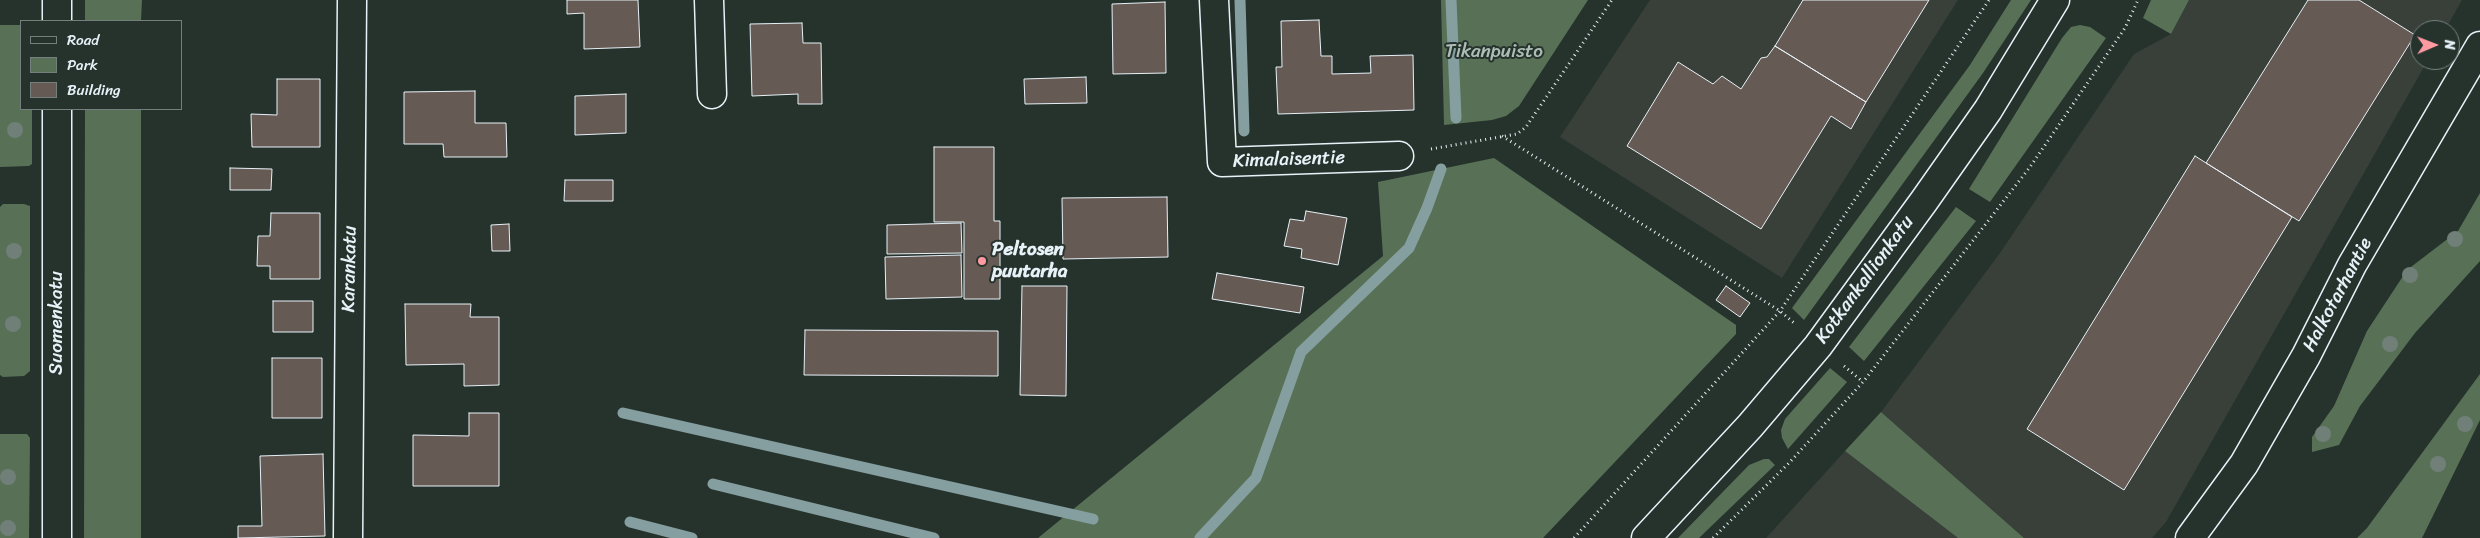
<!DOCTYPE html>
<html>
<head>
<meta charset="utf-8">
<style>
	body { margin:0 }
	#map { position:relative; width:2480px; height:538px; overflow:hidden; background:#26332d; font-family:Sriracha,sans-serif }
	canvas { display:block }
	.legend { position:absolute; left:20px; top:20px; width:162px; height:90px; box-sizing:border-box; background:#26332d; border:1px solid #747f7e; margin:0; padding:6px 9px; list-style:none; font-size:15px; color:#e8f1f8 }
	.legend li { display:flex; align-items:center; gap:10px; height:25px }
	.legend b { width:25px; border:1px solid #747f7e }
	.north { position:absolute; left:2410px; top:20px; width:50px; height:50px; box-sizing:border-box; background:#26332d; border:1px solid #747f7e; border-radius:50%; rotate:89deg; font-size:14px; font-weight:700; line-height:20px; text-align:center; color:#e8f1f8 }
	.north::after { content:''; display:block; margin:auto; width:18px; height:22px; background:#ff9aa2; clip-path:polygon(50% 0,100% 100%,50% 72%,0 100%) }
</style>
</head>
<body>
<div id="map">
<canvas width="2480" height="538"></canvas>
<ul class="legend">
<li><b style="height:6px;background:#26332d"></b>Road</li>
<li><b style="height:14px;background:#587156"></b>Park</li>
<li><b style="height:14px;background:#665a55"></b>Building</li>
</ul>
<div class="north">N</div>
</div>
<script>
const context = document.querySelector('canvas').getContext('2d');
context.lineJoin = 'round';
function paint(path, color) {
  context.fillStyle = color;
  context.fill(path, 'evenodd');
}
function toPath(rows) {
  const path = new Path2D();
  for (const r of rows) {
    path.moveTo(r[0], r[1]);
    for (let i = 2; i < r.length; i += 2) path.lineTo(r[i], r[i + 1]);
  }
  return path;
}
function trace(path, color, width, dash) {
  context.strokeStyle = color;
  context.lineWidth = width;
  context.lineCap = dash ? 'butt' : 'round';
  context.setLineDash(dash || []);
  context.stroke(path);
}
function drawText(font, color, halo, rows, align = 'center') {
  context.font = font + ' Sriracha,sans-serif';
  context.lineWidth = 4;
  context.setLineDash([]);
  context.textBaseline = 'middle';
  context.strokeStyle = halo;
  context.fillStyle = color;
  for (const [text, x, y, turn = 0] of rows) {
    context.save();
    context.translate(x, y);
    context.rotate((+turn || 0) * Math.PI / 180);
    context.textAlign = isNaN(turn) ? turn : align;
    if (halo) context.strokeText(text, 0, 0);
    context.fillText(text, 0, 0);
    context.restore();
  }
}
paint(toPath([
	[1650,0,1958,0,1782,278,1560,137],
	[2189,0,2462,0,2445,30,2420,30,2420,60,2428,60,2166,522,2152,538,2024,538,1881,412,2000,253,2134,54,2171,34],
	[1845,451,1958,538,1766,538]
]), '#393f39');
paint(toPath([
	[85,0,142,0,141,21,85,21],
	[1441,0,1588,0,1519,106,1506,116,1492,120,1444,125],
	[2011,0,2031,0,1983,73,1804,320,1792,308,1970,65],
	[2151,0,2189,0,2171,34,2143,18],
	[0,25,21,25,21,109,32,109,32,164,29,166,0,167],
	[2080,25,2090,27,2106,38,1990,202,1969,189,2062,38,2071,27],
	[85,109,141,109,141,538,84,538],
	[1494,158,1736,325,1736,334,1543,538,1038,538,1383,256,1378,182],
	[2480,193,2480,261,2415,333,2360,406,2339,445,2312,452,2312,437,2334,406,2367,331,2407,270,2458,231],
	[3,204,24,204,30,206,30,371,24,376,3,377,0,375,0,207],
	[1956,207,1976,221,1864,361,1849,347],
	[1830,368,1847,382,1788,449,1782,438,1781,430,1785,419],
	[2480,374,2480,420,2422,538,2357,538,2367,528],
	[1881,412,2024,538,1958,538,1845,451],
	[0,434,27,434,30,438,29,538,0,538],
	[1764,459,1769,459,1775,465,1699,538,1678,538,1749,465]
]), '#587156');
trace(toPath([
	[1240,0,1244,131],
	[1451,0,1456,118],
	[623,413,1093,519],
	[713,484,934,538],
	[630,522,692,538],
	[1200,538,1256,478,1301,352,1409,248,1427,208,1441,169]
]), '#859fa1', 11);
const building = toPath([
	[567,0,638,0,640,47,584,49,584,13,567,14,567,0],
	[1803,0,1929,0,1866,102,1775,46,1803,0],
	[2308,0,2359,0,2415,35,2299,221,2206,163,2308,0],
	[1165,2,1166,73,1113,74,1112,4,1165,2],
	[1319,20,1321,56,1332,56,1332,74,1371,73,1370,56,1413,55,1414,110,1278,114,1276,67,1282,67,1281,21,1319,20],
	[802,23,803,43,821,43,822,104,798,104,798,94,752,96,750,24,802,23],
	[1775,46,1866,102,1851,129,1831,116,1761,229,1627,146,1678,62,1713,84,1722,76,1741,89,1761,58,1767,57,1775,46],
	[1086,77,1087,103,1025,104,1024,79,1086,77],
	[277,79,320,79,320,147,252,147,251,114,277,115,277,79],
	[475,91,475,123,506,123,507,157,444,157,443,144,404,144,404,92,475,91],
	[626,94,626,133,575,135,575,96,626,94],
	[934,147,994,147,994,221,1000,221,1000,299,964,299,964,222,934,222,934,147],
	[2195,156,2292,217,2124,490,2027,429,2195,156],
	[230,168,272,169,271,190,230,190,230,168],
	[565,180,613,180,613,201,564,201,565,180],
	[1167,197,1168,257,1063,259,1062,198,1167,197],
	[1306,211,1347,218,1338,265,1301,258,1302,249,1284,246,1290,219,1304,221,1306,211],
	[271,213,320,213,320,279,270,279,270,266,257,266,258,236,270,236,271,213],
	[961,223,962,253,887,254,887,225,961,223],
	[509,224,510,251,492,251,491,225,509,224],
	[961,255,962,297,886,299,885,257,961,255],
	[1217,273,1304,287,1300,313,1212,299,1217,273],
	[1022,286,1067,286,1066,396,1020,395,1022,286],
	[1726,286,1750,303,1740,317,1716,300,1726,286],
	[273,301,313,301,313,332,273,332,273,301],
	[405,304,471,304,470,317,499,317,499,385,464,386,464,364,406,365,405,304],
	[805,330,998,331,998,376,804,375,805,330],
	[272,358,322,358,322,418,272,418,272,358],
	[469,413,499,413,499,486,413,486,413,435,469,436,469,413],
	[323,454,325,536,238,538,238,526,262,526,260,456,323,454]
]);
paint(building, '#665a55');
trace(building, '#e8f1f8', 1);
const minor = toPath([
	[709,0,712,94],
	[1214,0,1222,162,1399,156],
	[348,538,352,0],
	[2190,538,2244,464,2306,356,2352,265,2480,46]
]);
const tertiary = toPath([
	[57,21,57,0],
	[57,538,57,109],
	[1646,538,1750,426,1818,346,1924,201,1988,110,2055,0]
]);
trace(minor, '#e8f1f8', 31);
trace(tertiary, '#e8f1f8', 31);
trace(toPath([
	[1502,136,1780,311,1794,323],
	[1431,149,1517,134,1526,127,1612,0],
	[1844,366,1863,382],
	[1574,538,1780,311,1989,0],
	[1713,538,1789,463,1863,382,2030,167,2125,28,2138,0]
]), '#e8f1f8', 3, [1, 4]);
trace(minor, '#26332d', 28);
trace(tertiary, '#26332d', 28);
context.fillStyle = '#717f79';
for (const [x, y] of [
	[15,130],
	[2455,239],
	[14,251],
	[2410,275],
	[13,324],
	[2390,344],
	[2465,424],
	[2323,434],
	[2438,464],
	[8,477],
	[8,528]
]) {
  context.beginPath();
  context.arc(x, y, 8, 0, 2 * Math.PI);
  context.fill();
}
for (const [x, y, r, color] of [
	[982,261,5,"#ff9aa2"]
]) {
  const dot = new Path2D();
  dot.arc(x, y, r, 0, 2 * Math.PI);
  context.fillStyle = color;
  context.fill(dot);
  trace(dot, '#26332d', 2);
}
drawText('19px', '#aebeb7', '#26332d', [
	["Tikanpuisto",1494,52]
]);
drawText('19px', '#e8f1f8', '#26332d', [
	["Kimalaisentie",1289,160,-2],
	["Karankatu",350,269,-89],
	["Kotkankallionkatu",1865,280,-54],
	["Halkotarhantie",2338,295,-62],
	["Suomenkatu",57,323,-90]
]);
drawText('bold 19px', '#e8f1f8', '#26332d', [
	["Peltosen",992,250],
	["puutarha",992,272]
], 'left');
</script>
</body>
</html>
